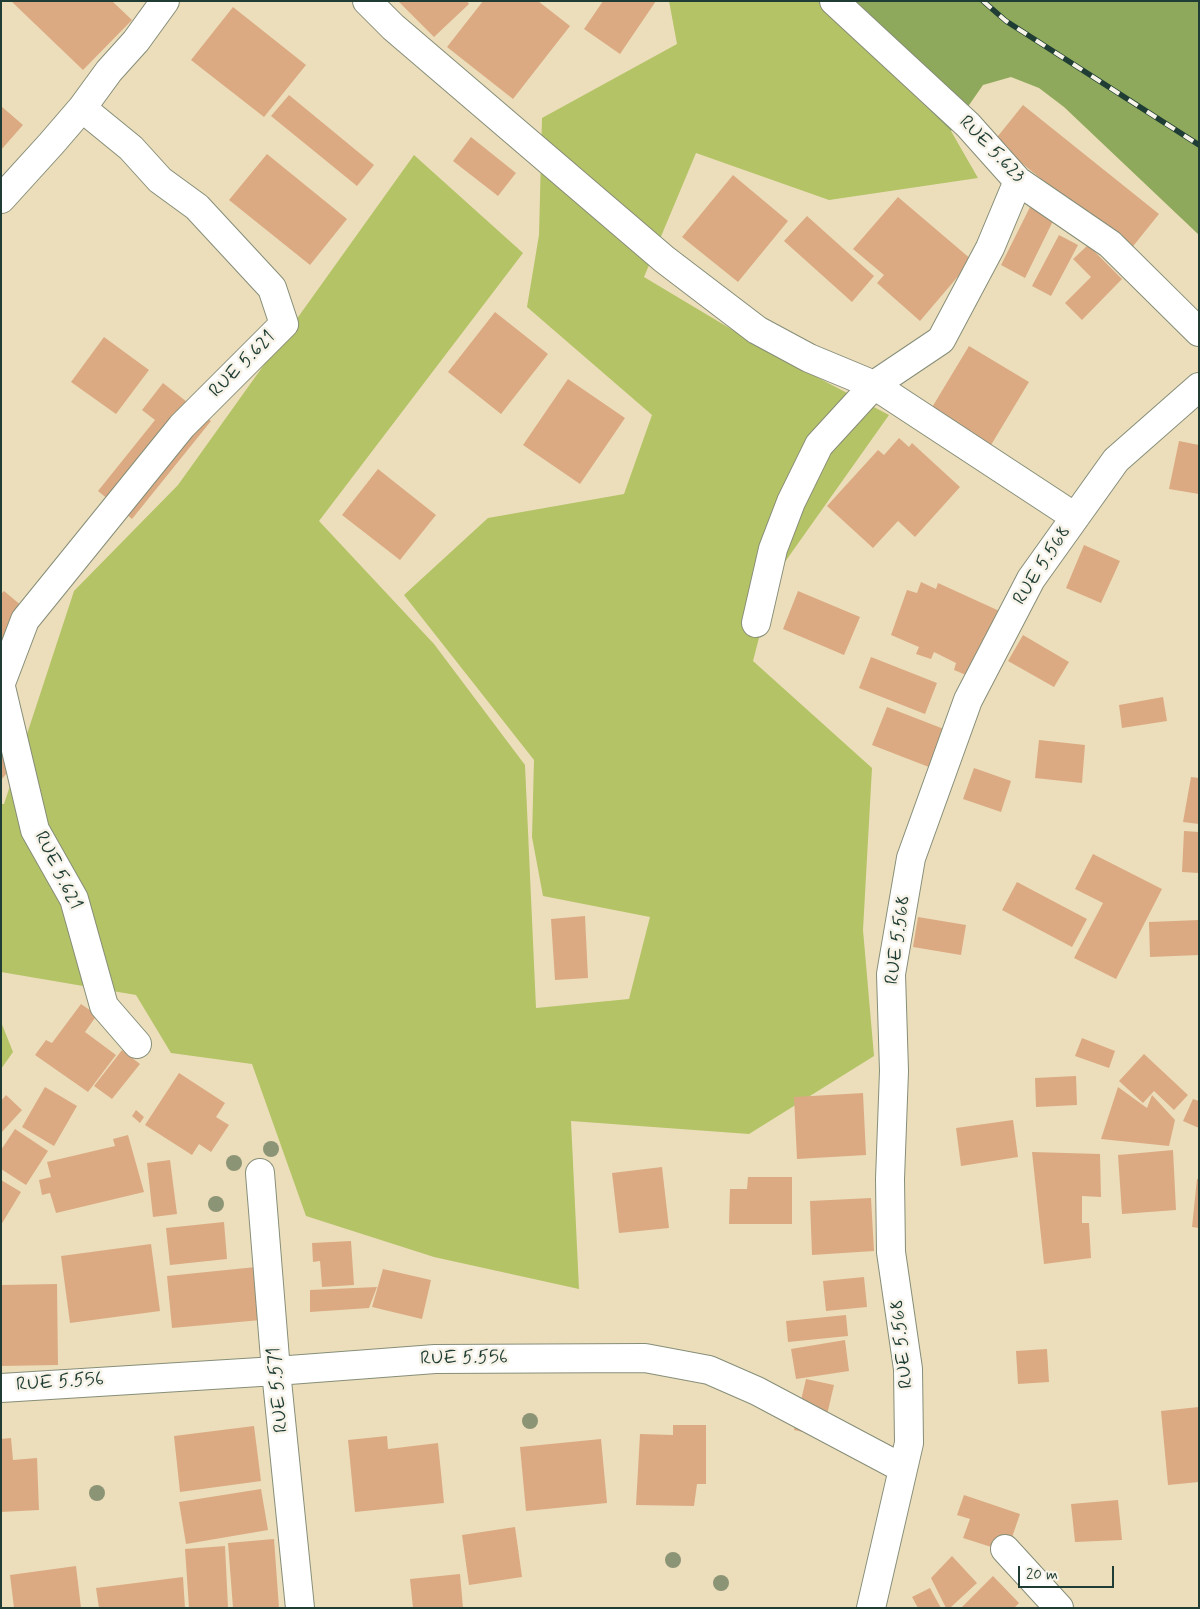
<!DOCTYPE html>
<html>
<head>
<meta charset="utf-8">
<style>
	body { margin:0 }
	#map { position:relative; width:1200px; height:1609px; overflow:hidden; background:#ecdebb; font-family:Mynerve,sans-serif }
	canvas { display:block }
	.frame { position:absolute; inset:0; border:2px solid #1f3d34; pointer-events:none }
	.scale { position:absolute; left:1018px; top:1566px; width:96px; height:22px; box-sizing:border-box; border:2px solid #1f3d34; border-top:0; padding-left:6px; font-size:15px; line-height:18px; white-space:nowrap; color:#1f3d34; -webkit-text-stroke:4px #f7f3e8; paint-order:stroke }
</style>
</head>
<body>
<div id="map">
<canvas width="1200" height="1609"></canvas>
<div class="frame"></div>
<div class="scale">20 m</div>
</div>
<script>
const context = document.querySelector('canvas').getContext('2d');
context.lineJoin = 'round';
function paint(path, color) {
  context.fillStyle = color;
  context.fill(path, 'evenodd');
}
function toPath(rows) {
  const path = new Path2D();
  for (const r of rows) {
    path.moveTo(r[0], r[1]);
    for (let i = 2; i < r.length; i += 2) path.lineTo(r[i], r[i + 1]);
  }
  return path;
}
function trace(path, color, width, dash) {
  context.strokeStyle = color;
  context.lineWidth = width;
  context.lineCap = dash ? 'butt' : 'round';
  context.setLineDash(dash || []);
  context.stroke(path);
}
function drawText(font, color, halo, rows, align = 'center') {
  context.font = font + ' Mynerve,sans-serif';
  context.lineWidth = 5;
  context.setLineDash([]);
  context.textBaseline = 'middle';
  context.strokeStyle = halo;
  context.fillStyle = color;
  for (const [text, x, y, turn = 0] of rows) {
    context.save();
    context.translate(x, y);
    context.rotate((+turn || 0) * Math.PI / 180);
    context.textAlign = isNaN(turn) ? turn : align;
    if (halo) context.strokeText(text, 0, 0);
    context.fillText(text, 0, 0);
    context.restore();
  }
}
paint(toPath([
	[669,1,817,1,951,131,978,178,829,200,696,153,644,277,771,353,889,415,775,576,753,661,872,768,863,930,874,1056,749,1134,571,1121,579,1289,434,1257,306,1216,252,1064,171,1053,136,995,1,972,1,804,4,804,74,591,178,485,414,155,523,253,319,521,434,644,525,765,536,1008,629,999,650,917,543,896,532,837,534,760,404,595,488,518,624,494,652,415,527,307,539,235,542,118,677,44],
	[1,1022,13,1052,1,1069]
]), '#b3c366');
paint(toPath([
	[817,1,1199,1,1199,235,1064,107,1039,88,1011,77,983,85,951,131]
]), '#8ea95b');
paint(toPath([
	[11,1,112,1,132,20,83,70],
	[398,1,467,1,469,4,434,37],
	[483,1,538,1,570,26,513,99,447,47],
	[603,1,656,1,620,54,584,29],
	[233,7,306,65,264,117,191,60],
	[289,95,374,165,357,186,271,116],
	[1023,105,1159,214,1130,250,994,141],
	[1,106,23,125,1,150],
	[471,137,516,173,498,196,453,161],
	[267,154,347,219,310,265,229,200],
	[733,175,788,221,738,282,682,237],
	[898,197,972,260,920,321,877,283,884,275,853,249],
	[1031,205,1055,217,1025,278,1001,265],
	[807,216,874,276,852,302,784,241],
	[1059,235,1078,245,1051,296,1032,286],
	[1088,245,1122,279,1082,320,1065,303,1091,277,1073,259],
	[495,312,548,354,501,414,448,372],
	[104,337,149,370,116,414,71,382],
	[969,346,1029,382,988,450,928,414],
	[568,379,625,418,580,484,523,445],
	[163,383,211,421,132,519,98,491,155,420,142,410],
	[899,438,909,447,912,443,960,487,915,537,898,521,873,548,827,506,878,450,884,455],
	[1179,441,1199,445,1199,494,1169,489],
	[378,469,436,515,400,560,342,515],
	[1084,545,1120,561,1101,603,1066,588],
	[921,582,936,589,938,583,1006,614,984,676,968,670,966,675,954,670,956,663,934,652,931,659,916,654,919,647,891,635,907,590,917,593],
	[4,591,34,616,1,654,1,594],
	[798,591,860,617,844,655,783,629],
	[1023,635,1069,662,1054,687,1008,661],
	[871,657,937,683,925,714,859,688],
	[1163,697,1167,721,1122,728,1119,705],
	[887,707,949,731,934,769,872,745],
	[1039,740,1085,745,1082,783,1035,778],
	[1,741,20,758,1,780],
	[974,768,1011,781,1001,812,963,799],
	[1191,777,1199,778,1199,824,1183,822],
	[1184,831,1199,832,1199,873,1182,872],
	[1093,854,1162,889,1116,979,1074,958,1103,903,1075,889],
	[1017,882,1087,919,1072,947,1002,910],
	[585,916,588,978,555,980,551,919],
	[918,917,966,925,961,955,913,947],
	[1199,920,1199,955,1150,957,1149,922],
	[81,1004,97,1015,85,1032,116,1055,88,1092,35,1055,46,1040,52,1043],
	[1082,1038,1115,1051,1109,1068,1075,1056],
	[122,1050,140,1064,112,1099,94,1086],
	[1144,1054,1188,1095,1174,1110,1154,1091,1143,1103,1119,1081],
	[179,1073,225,1103,216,1117,229,1125,211,1152,199,1144,192,1155,145,1125],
	[1076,1076,1077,1105,1036,1107,1035,1078],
	[45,1087,77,1106,54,1146,22,1127],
	[1118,1087,1147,1108,1152,1095,1175,1120,1169,1146,1101,1139],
	[863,1093,866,1155,797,1159,794,1097],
	[6,1095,22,1110,1,1133,1,1101],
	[1193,1099,1199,1101,1199,1128,1183,1121],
	[136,1110,144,1117,140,1123,132,1116],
	[1013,1120,1018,1157,961,1166,956,1128],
	[15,1129,48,1151,26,1185,1,1169,1,1150],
	[128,1135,144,1192,56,1213,50,1193,42,1195,39,1180,51,1177,47,1162,115,1146,113,1139],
	[1173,1150,1176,1210,1122,1214,1118,1155],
	[1032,1152,1100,1154,1101,1197,1082,1196,1082,1223,1089,1223,1091,1258,1044,1264],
	[170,1160,177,1214,153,1217,147,1163],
	[662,1167,669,1228,619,1233,612,1173],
	[748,1177,792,1177,792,1224,729,1224,730,1189,747,1189],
	[1197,1179,1199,1179,1199,1228,1192,1227],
	[1,1180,21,1192,1,1225],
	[871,1198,874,1251,812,1255,810,1201],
	[224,1222,227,1259,170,1265,166,1228],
	[351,1241,354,1285,322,1287,320,1261,313,1262,312,1243],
	[151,1244,160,1311,70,1323,61,1256],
	[256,1267,261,1320,172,1328,167,1276],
	[383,1269,431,1280,422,1319,372,1307],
	[864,1277,867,1307,826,1311,823,1281],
	[57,1284,58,1365,1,1366,1,1285],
	[377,1287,369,1308,310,1312,310,1290],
	[846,1315,848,1336,788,1342,786,1321],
	[845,1340,849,1371,796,1379,791,1349],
	[1047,1349,1049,1382,1018,1384,1016,1351],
	[806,1379,834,1385,822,1436,794,1430],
	[1199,1407,1199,1482,1168,1485,1161,1411],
	[673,1425,706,1425,706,1484,697,1484,694,1506,636,1505,640,1434,673,1435],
	[254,1426,261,1481,180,1492,174,1436],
	[387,1436,388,1449,438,1443,444,1503,355,1512,348,1440],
	[11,1438,13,1460,37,1458,39,1510,1,1512,1,1439],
	[601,1439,607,1503,526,1511,520,1447],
	[261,1489,268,1530,186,1544,179,1502],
	[964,1495,1020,1514,1007,1552,963,1538,970,1519,957,1515],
	[1118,1500,1122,1540,1075,1542,1071,1504],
	[515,1527,522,1577,469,1585,462,1535],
	[274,1539,279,1608,233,1608,228,1543],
	[225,1546,228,1608,189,1608,185,1549],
	[952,1556,977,1583,950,1608,946,1608,931,1578],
	[76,1566,81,1608,14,1608,10,1575],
	[460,1574,463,1608,413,1608,410,1579],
	[993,1576,1019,1603,1014,1608,961,1608],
	[183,1577,185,1608,99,1608,96,1588],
	[930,1588,941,1608,918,1608,912,1597]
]), '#dbaa83');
const minor = toPath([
	[367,1,393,27,664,259,757,330,809,358,874,385,1075,517],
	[834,1,968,125,1018,181,1110,244,1199,332],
	[1,199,51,144,82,108],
	[756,623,773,549,791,502,819,445,874,385,941,340,990,248,1018,181],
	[1,683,25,620,182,426,284,324,272,288,197,207,160,180,131,148,82,108,109,71,136,41,165,1],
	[1,687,35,830,74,899,104,1006,137,1044],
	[260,1173,276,1371,300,1608],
	[1,1388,276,1371,435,1359,645,1358,709,1370,757,1391,902,1468],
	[1005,1549,1059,1608],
	[871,1608,909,1443,908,1369,891,1252,890,1179,894,1071,891,974,911,858,968,700,1031,579,1116,460,1199,387]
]);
trace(minor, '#868e78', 30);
trace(minor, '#fff', 28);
const rail = toPath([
	[983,1,1006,21,1199,145]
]);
trace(rail, '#1f3d34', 5.5);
trace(rail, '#f7f3e8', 4, [11]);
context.fillStyle = '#8c9476';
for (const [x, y] of [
	[271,1149],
	[234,1163],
	[216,1204],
	[530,1421],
	[97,1493],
	[673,1560],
	[721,1583]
]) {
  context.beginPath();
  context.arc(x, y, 8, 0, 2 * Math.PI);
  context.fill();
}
drawText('19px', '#1f3d34', '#f7f3e8', [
	["RUE 5.623",991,150,46],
	["RUE 5.621",243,365,-45],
	["RUE 5.568",1043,566,-57],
	["RUE 5.621",57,871,64],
	["RUE 5.568",899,940,-82],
	["RUE 5.568",903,1344,-96],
	["RUE 5.556",464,1359,-1],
	["RUE 5.556",60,1383,-4],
	["RUE 5.571",279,1390,-95]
]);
</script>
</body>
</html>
